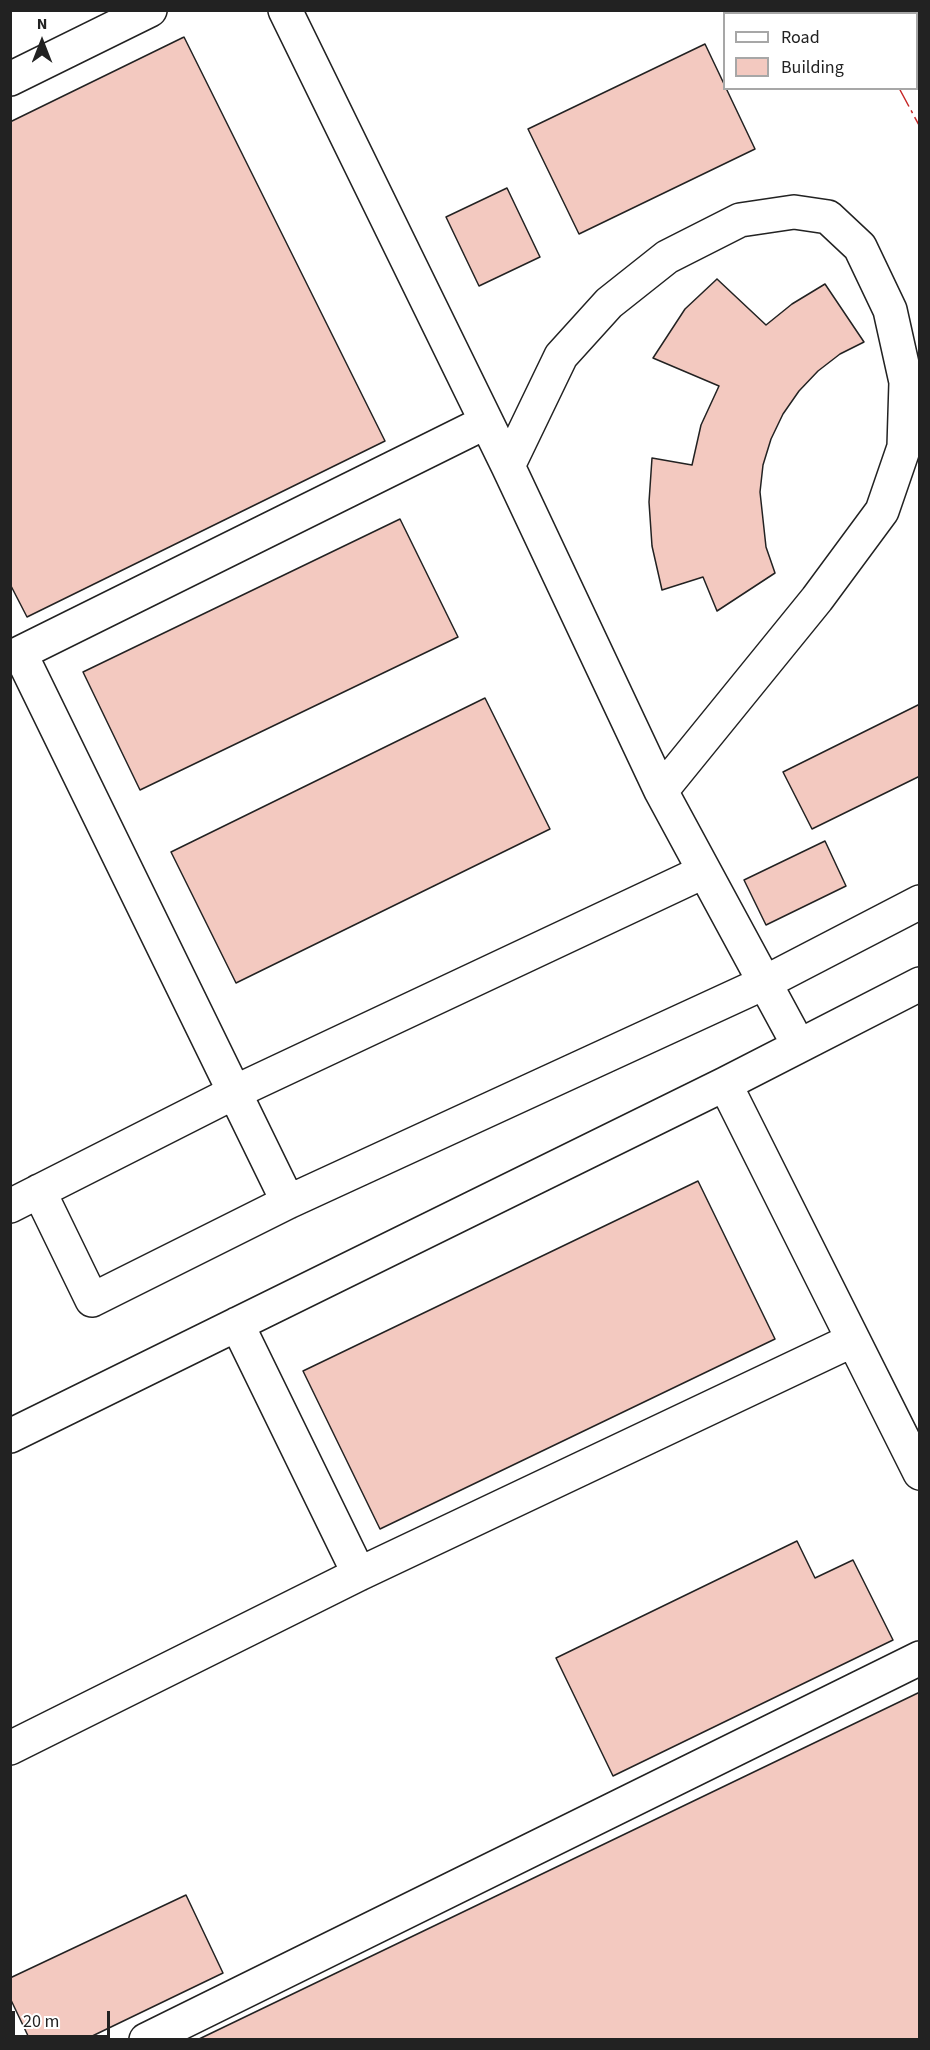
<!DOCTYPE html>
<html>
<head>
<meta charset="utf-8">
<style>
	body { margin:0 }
	#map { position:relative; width:930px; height:2050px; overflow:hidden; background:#fff; font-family:"Source Sans 3",sans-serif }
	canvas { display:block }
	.frame { position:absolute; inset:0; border:12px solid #222; pointer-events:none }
	.legend { position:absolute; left:723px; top:12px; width:195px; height:78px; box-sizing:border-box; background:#fff; border:2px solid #a7a7a7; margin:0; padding:8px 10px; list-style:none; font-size:18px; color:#222 }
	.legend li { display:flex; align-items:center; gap:12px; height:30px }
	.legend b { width:30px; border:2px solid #a7a7a7 }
	.north { position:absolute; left:12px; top:12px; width:60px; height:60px; -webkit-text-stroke:4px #fff; paint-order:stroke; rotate:0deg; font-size:16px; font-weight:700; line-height:24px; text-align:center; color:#222 }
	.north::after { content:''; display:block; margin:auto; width:21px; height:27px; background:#222; clip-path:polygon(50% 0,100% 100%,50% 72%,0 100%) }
	.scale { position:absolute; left:12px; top:2011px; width:98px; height:27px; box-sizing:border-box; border:3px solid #222; border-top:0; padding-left:8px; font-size:18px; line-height:21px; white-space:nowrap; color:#222; -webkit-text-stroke:4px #fff; paint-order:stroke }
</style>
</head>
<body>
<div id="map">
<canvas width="930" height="2050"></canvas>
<div class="frame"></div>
<ul class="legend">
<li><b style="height:8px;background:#fff"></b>Road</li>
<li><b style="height:16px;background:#f3c9c0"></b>Building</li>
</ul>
<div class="north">N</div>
<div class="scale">20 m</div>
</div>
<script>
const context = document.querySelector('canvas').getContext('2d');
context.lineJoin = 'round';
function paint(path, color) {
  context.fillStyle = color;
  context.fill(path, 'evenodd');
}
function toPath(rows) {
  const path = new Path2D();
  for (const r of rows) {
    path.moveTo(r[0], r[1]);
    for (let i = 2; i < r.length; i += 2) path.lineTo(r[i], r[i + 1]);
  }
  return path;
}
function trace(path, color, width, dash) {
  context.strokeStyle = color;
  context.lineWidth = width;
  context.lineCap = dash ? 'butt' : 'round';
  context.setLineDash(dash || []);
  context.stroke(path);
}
const building = toPath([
	[184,37,385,441,27,617,10,584,10,122,184,37],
	[705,44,755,149,579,234,528,129,705,44],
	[507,188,540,257,479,286,446,217,507,188],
	[717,279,766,325,792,304,825,284,864,342,840,354,818,371,799,391,783,414,771,439,763,465,760,492,766,547,775,573,717,611,703,577,662,590,652,546,649,502,652,458,692,465,701,425,719,386,653,358,685,309,717,279],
	[400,519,458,637,140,790,83,672,400,519],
	[485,698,550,829,236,983,171,852,485,698],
	[920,704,920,776,812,829,783,772,920,704],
	[825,841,846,886,766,925,744,880,825,841],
	[698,1181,775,1339,380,1529,303,1371,698,1181],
	[797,1541,815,1578,853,1560,893,1640,613,1776,556,1658,797,1541],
	[920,1692,920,2040,197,2040,920,1692],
	[186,1895,223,1973,84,2040,30,2040,10,1998,10,1978,186,1895]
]);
paint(building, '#f3c9c0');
trace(building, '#222', 1.5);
const minor = toPath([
	[285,10,508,466,661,791,799,1046],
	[10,79,150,10],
	[508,466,561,356,609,303,667,257,740,220,794,212,828,217,860,247,890,310,906,382,904,447,882,511,817,599,661,791],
	[725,1084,920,1473],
	[39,1191,92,1300,288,1202,764,983,920,902],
	[288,1202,20,653,486,422],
	[10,1206,235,1092,703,872],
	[237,1324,359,1574],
	[10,1436,725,1084,920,984],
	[10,1748,359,1574,853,1340],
	[146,2040,920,1658]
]);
trace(minor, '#222', 36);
trace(minor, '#fff', 33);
trace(toPath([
	[858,10,860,14],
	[899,88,920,127]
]), '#c62828', 1.5, [21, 4.5, 3, 4.5]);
</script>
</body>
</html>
